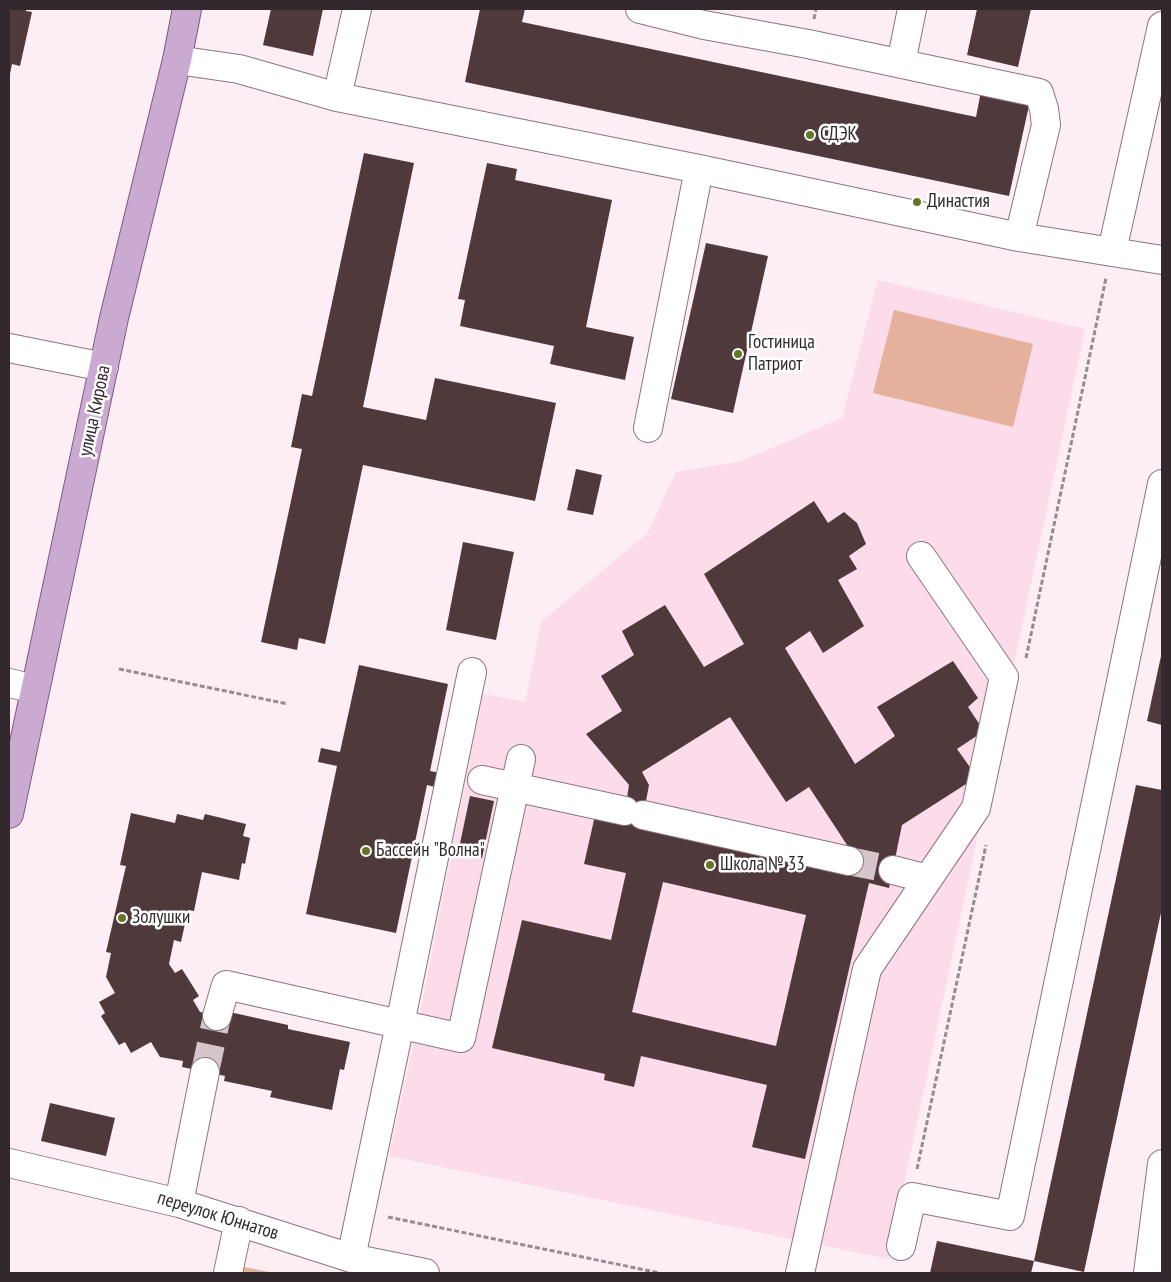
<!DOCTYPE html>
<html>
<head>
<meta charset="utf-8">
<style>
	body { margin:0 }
	#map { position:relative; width:1171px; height:1282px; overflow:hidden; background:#fdedf4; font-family:"PT Sans Narrow",sans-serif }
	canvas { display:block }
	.frame { position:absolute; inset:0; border:10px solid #32282d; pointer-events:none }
</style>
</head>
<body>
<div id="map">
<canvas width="1171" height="1282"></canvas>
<div class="frame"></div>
</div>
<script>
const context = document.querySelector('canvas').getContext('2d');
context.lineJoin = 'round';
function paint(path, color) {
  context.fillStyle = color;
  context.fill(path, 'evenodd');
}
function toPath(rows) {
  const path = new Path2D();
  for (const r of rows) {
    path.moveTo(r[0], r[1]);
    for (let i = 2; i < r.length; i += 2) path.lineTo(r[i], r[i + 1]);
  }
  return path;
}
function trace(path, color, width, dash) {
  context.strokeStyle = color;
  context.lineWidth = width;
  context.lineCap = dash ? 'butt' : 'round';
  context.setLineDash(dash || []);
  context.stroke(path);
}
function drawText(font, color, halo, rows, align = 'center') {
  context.font = font + ' "PT Sans Narrow",sans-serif';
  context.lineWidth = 5;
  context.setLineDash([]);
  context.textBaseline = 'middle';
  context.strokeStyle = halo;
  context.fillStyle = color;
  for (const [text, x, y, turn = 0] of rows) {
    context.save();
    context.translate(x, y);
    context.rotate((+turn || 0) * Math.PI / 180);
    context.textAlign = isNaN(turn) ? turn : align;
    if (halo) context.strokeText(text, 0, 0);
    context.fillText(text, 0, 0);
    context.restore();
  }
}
paint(toPath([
	[878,280,1085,329,888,1259,389,1156,417,1028,483,694,525,702,542,621,647,534,676,472,739,462,842,418]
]), '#fcdbea');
paint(toPath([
	[894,310,1033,344,1013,427,873,393],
	[239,1266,274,1273,237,1273]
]), '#e5b19d');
paint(toPath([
	[9,9,26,9,26,11,32,12,20,66,12,64,10,74],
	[271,9,323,9,313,56,263,45],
	[480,9,525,9,522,22,976,117,981,91,1030,101,1009,196,465,82],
	[977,9,1031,9,1018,67,967,55],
	[364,153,414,163,363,407,426,420,435,378,556,403,535,501,363,465,325,644,299,638,297,650,261,642,302,449,291,447,302,394,312,396],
	[487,163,517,169,515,180,612,200,586,327,634,337,625,380,550,364,554,346,460,326,465,300,458,299],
	[706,243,768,256,733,413,671,399],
	[576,469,602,475,593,515,567,510],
	[814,501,828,523,844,512,857,523,866,544,849,556,857,569,838,580,864,626,823,653,810,631,785,648,855,764,895,736,877,707,953,661,978,698,968,707,984,731,957,749,977,777,902,825,889,888,869,883,805,1159,752,1147,767,1085,641,1056,634,1087,604,1080,605,1074,492,1048,522,920,611,940,626,873,584,864,596,811,624,817,629,785,586,734,622,711,601,676,634,655,622,631,665,605,704,667,744,644,704,574],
	[730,717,786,802,809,787,851,851,642,822,649,785,642,772],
	[663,882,806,915,776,1046,632,1012],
	[463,542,514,552,496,640,446,630],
	[1161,656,1162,656,1162,725,1147,721],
	[359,665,448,684,430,771,446,774,443,789,427,785,396,933,306,914,337,766,318,762,321,748,340,752],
	[1136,785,1162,790,1162,908,1084,1272,1034,1261],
	[470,796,494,801,482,858,458,853],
	[131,813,175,823,177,814,203,820,205,814,246,824,243,836,250,838,245,864,242,863,239,880,202,872,194,911,188,910,181,942,174,940,169,964,175,973,182,969,199,996,193,1000,200,1012,224,1017,225,1011,288,1025,288,1029,350,1042,344,1070,340,1069,332,1110,270,1097,272,1091,224,1081,225,1076,182,1067,183,1061,160,1057,151,1042,131,1053,125,1042,119,1045,101,1016,105,1013,99,1002,115,993,106,977,111,953,106,952,126,866,120,865],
	[50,1103,115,1118,106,1156,41,1141],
	[937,1241,1034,1261,1031,1273,930,1273]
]), '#50393b');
trace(toPath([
	[849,861,893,870],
	[205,1072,217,1016]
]), '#d4c6cc', 28, [28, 14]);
const minor = toPath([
	[640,9,704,25,808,44,1039,93,1044,109,1046,125,1019,237],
	[177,60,239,69,337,97,699,169,1019,237,1162,260],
	[901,63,912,9],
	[337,97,357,9],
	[1112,251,1162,26],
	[9,348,104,367],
	[648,428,699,169],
	[9,683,35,689],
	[482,780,625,811],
	[643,815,849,861],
	[893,870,928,879],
	[217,1016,226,985,461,1038,521,759],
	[9,1163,179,1203,351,1258,425,1273],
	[179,1203,205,1072],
	[901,1246,912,1197,1010,1216,1162,484],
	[351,1258,400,1024,472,672],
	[228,1273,239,1221],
	[800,1273,867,969,976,808,1004,677,921,556],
	[1148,1273,1162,1164]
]);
const major = toPath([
	[9,814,114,318,177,60,187,9]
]);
trace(minor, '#8c7580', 30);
trace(major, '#7e5883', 30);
trace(toPath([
	[814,19,816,9],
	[1026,658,1106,278],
	[119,669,288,704],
	[917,1169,986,845],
	[388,1217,660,1273]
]), '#978a90', 3, [5, 2.5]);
trace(minor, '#fff', 28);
trace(major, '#caaad0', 28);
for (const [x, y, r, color] of [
	[810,135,5,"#647726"],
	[917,202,5,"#647726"],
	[738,354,5,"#647726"],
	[366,851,5,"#647726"],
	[710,865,5,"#647726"],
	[122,918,5,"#647726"]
]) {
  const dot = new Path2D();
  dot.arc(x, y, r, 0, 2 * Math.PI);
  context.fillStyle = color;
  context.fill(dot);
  trace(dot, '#fff', 2);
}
drawText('19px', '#32282d', '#fff', [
	["СДЭК",820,135],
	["Династия",927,202],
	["Гостиница",748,343],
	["Патриот",748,365],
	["Бассейн \"Волна\"",376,851],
	["Школа № 33",720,865],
	["Золушки",132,918]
], 'left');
drawText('19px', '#32282d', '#fff', [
	["улица Кирова",95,411,-78],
	["переулок Юннатов",218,1216,17]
]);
</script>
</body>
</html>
